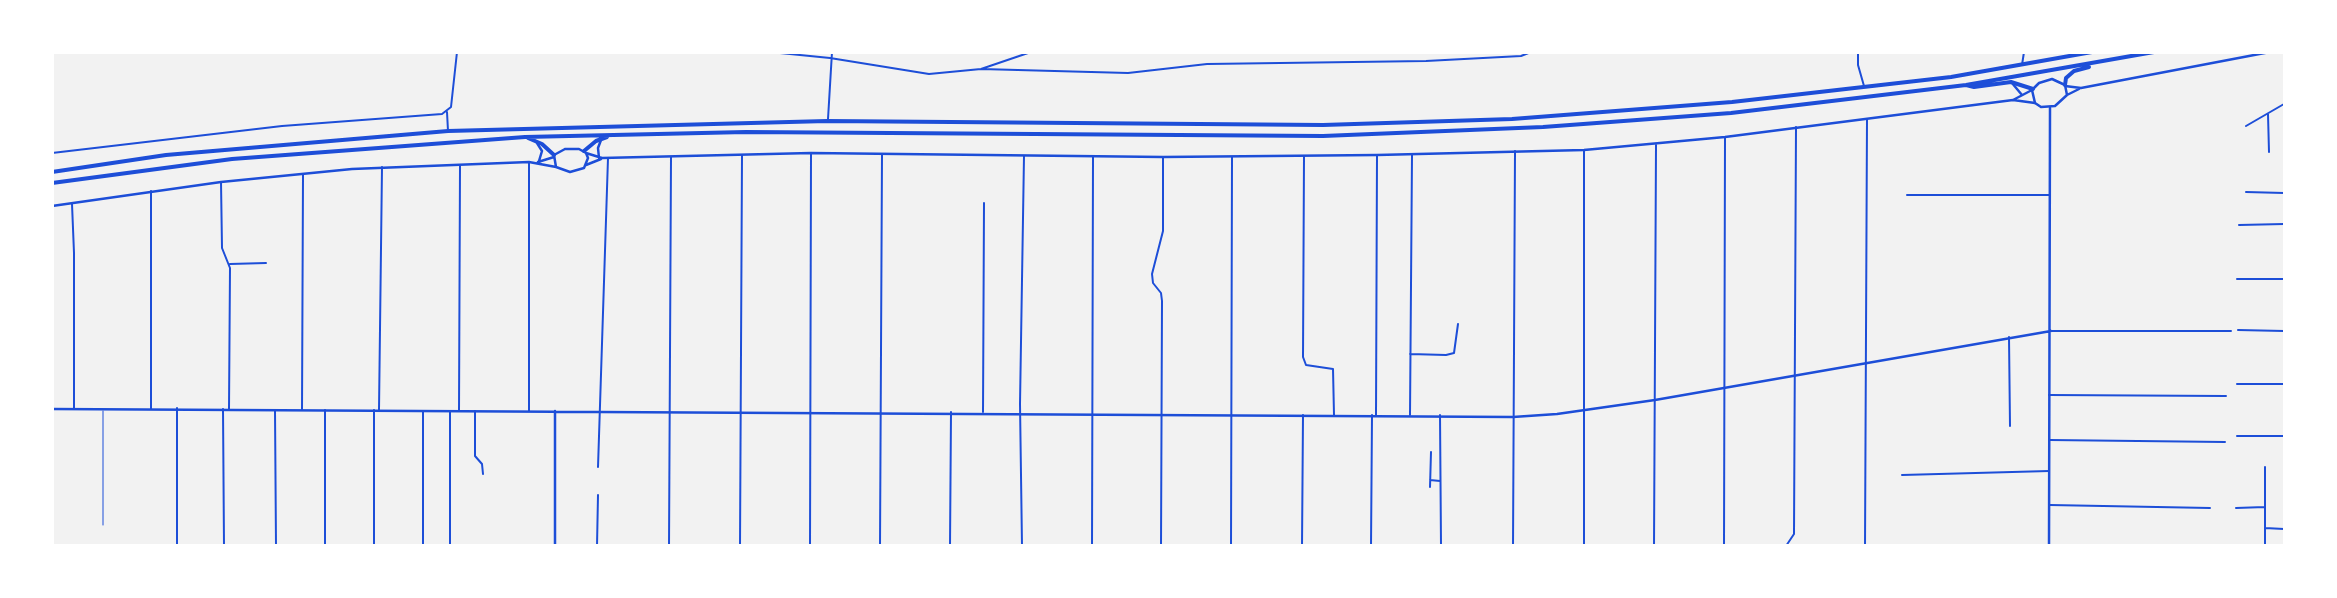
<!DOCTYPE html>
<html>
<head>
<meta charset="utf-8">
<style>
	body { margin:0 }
	#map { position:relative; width:2337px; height:598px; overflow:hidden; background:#f2f2f2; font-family:"Fira Sans Condensed",sans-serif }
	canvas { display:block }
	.frame { position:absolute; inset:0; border:54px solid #fff; pointer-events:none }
</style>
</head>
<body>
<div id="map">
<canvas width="2337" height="598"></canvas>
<div class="frame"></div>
</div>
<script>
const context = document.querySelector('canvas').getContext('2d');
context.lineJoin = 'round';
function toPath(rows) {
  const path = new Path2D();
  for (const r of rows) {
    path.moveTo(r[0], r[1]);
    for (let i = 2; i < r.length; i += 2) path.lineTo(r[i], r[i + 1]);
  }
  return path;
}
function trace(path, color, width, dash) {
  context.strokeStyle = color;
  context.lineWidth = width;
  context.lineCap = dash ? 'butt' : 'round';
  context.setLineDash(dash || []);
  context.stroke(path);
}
trace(toPath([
	[103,411,103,525]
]), '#1d4ed8', 1);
trace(toPath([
	[770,52,830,58,929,74,981,69,1031,52],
	[1858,52,1858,65,1864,86],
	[2022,65,2024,52],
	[981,69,1128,73,1207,64,1426,61,1521,56,1531,52],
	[447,112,448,131],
	[2268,114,2269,152],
	[828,119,832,52],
	[2246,126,2284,104],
	[52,153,282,126,442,114,451,107,457,52],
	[1304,156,1303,357,1306,365,1333,369,1334,415],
	[529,162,529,411],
	[221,182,222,248,230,268,229,409],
	[151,191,151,409],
	[2246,192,2284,193],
	[1907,195,2050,195],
	[72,204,74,253,74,409],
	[2239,225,2284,224],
	[230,264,266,263],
	[2237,279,2284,279],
	[2238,330,2284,331],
	[2051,331,2231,331],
	[2009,337,2010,426],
	[1410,354,1446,355,1454,353,1458,324],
	[2237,384,2284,384],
	[2049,395,2226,396],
	[223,409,224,546],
	[275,410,276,546],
	[302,410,303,175],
	[374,410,374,546],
	[379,410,382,167],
	[423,411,423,546],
	[450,411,450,546],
	[459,411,460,166],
	[475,411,475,456,482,464,483,474],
	[983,412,984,203],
	[1376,415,1377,155],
	[1410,415,1412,155],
	[1440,415,1441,546],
	[2237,436,2284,436],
	[2050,440,2225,442],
	[598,467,608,158],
	[2265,467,2265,546],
	[1902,475,2049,471],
	[1430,480,1440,481],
	[1430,487,1431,452],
	[2050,505,2210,508],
	[2236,508,2265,507],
	[2265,528,2284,529],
	[177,546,177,408],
	[325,546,325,410],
	[597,546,598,495],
	[669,546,671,157],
	[740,546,742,155],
	[810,546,811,153],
	[880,546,882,154],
	[950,546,951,412],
	[1022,546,1020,404,1024,156],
	[1092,546,1093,157],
	[1161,546,1162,301,1161,293,1153,283,1152,274,1163,231,1163,157],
	[1231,546,1232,157],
	[1302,546,1303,415],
	[1371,546,1372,415],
	[1513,546,1515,151],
	[1584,546,1584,150],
	[1654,546,1656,145],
	[1724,546,1725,137],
	[1786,546,1794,534,1796,127],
	[1865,546,1867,119]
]), '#1d4ed8', 2);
trace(toPath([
	[2012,83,2022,95],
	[2013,100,2032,90],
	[537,143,542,151,539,161],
	[565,149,579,149,586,153,588,158,584,168,570,172,556,167,554,155,565,149],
	[586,153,602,158,811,153,1163,157,1377,155,1584,150,1725,137,2013,100,2035,103],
	[599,158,598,148,601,140],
	[538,162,554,157],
	[586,165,601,159],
	[52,206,221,182,352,169,529,162,556,167],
	[52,409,1513,417,1557,414,1655,400,2051,331],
	[555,411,555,546],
	[2049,546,2050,108]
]), '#1d4ed8', 2.5);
trace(toPath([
	[2052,79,2065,85,2067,95,2055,106,2041,107,2035,103,2032,90,2039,83,2052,79],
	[2065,86,2081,88,2270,52],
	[2067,95,2079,89]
]), '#1d4ed8', 2.5);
trace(toPath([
	[1966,85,1974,87,2011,82,2033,89],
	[2065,85,2066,78,2074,71,2089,67],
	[528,138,542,144,554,155],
	[584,151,596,141,607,137],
	[52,172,166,155,448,131,827,121,1323,125,1512,119,1732,102,1951,77,2092,52],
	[52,183,232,159,525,137,746,132,1323,136,1543,127,1731,113,1966,85,2154,52]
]), '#1d4ed8', 4);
</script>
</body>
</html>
